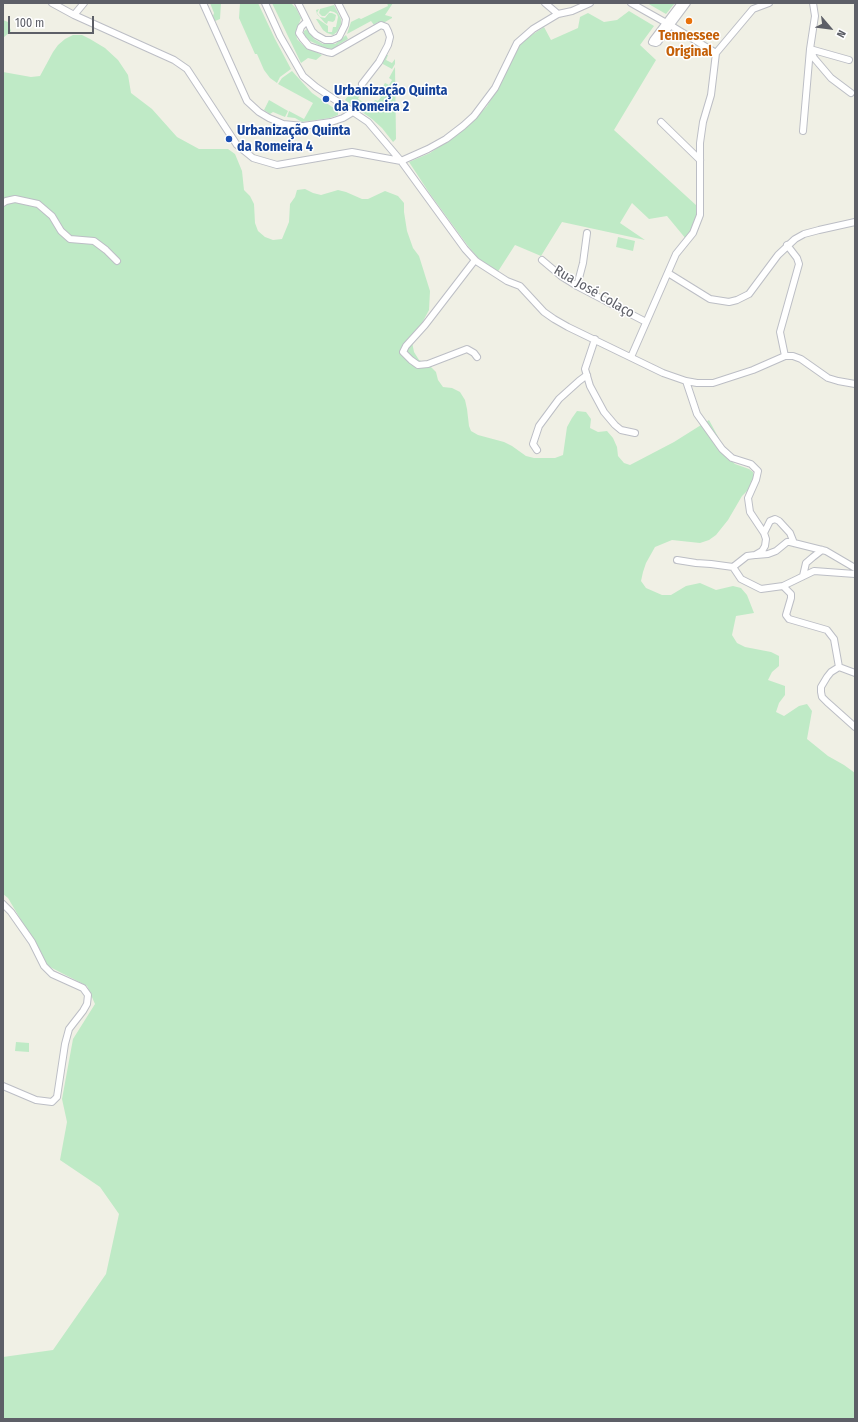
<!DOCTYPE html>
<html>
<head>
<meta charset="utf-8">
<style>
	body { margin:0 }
	#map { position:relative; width:858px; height:1422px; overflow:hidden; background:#f0f0e5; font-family:"Fira Sans Condensed",sans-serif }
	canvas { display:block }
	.frame { position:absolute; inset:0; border:4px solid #5d5f67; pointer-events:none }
	.north { position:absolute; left:810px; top:8px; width:40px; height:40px; -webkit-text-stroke:3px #fff; paint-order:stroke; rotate:118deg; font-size:11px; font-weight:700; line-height:16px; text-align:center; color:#5d5f67 }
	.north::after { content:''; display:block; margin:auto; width:14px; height:18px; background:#5d5f67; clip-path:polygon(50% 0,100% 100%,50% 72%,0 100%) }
	.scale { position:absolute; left:8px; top:16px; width:86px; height:18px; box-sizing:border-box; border:2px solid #5d5f67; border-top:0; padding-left:5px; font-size:12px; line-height:14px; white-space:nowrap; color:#5d5f67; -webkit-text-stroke:3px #fff; paint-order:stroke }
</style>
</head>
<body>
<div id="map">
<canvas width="858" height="1422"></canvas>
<div class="frame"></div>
<div class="north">N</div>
<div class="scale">100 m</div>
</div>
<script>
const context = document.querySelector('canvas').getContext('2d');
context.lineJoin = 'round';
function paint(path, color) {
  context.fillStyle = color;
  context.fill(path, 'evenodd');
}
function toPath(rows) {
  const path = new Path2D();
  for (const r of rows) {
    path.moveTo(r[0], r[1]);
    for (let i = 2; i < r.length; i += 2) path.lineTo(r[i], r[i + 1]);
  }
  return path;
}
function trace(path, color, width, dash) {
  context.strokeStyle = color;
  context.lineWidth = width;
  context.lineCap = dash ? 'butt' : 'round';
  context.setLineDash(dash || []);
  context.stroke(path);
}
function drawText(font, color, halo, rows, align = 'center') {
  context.font = font + ' "Fira Sans Condensed",sans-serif';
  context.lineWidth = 3;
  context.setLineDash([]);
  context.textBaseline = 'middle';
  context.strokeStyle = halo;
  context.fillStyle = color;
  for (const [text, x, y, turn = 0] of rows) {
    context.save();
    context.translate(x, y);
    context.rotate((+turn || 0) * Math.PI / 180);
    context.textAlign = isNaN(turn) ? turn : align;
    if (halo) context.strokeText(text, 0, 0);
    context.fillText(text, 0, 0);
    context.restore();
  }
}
paint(toPath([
	[210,3,221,3,220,19,215,21,213,16,214,13],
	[240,3,258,3,275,39,291,69,280,77,277,83,270,78,264,70,257,54,255,54,239,18],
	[272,3,291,3,296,8,301,18,296,32,297,39,304,46,322,55,316,60,308,58,301,63],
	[387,3,393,3,385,15,392,17,392,18,385,22,378,22,374,25,371,21,347,34,351,22,359,18,361,19,388,6],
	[647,3,675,3,666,14],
	[334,5,341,19,341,24,337,32,333,35,327,33,323,30,316,19,318,19,328,26,328,32,332,32,333,27,336,27,338,17,337,14,334,12,330,11,325,16,322,16,319,13,320,9],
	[319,9,317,13,320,17,325,18,329,13,332,13,336,15,335,20,333,22,328,21,327,24,325,23,317,14,316,10],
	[629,11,654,26,640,45,656,60,614,130,697,206,697,215,691,232,686,239,667,216,649,219,632,203,620,223,645,240,562,222,541,256,515,245,497,273,479,259,468,246,430,194,409,162,430,153,465,129,476,118,487,106,497,89,519,46,527,38,544,27,551,40,578,28,580,17,588,13,604,22,617,20],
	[3,20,8,22,11,31,3,38],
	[307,29,314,39,323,44,335,44,339,41,346,35,348,39,338,45,338,46,336,48,332,49,325,48,308,40,304,34,304,31],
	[73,35,82,35,90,39,105,48,118,60,128,75,131,93,152,109,177,137,199,149,228,149,235,154,242,171,244,190,250,196,254,204,255,223,258,231,265,237,273,240,282,239,289,222,290,204,295,197,297,190,305,189,313,193,321,195,338,190,346,192,362,199,368,199,385,191,398,196,404,203,404,212,407,231,413,248,419,256,430,291,429,310,412,342,414,352,419,360,428,364,436,372,438,380,443,387,452,388,460,392,465,400,467,409,469,426,471,431,478,435,504,442,512,446,526,456,534,458,555,458,563,455,567,427,572,418,577,411,586,412,591,419,590,428,598,432,607,431,613,438,617,447,618,456,624,463,630,465,674,442,709,420,730,459,735,464,749,469,753,472,754,476,749,489,742,496,728,520,716,535,709,540,700,543,672,540,655,547,646,563,643,572,641,581,646,588,662,595,671,595,686,586,700,583,716,590,733,586,741,588,747,595,754,613,736,616,732,635,737,643,745,647,771,652,779,656,779,666,772,672,768,680,785,686,785,695,779,703,776,712,784,716,799,706,807,704,812,711,807,739,828,756,844,765,855,773,855,1419,3,1419,3,1357,53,1350,106,1274,119,1214,100,1187,60,1160,67,1122,62,1099,73,1039,95,1004,87,986,48,966,8,898,3,894,3,72,31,77,40,76,53,52,58,45,65,39],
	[386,55,388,55,386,60,392,63,395,59,395,64,392,69,381,63],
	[395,67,396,139,393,142,382,128,372,119,345,100,353,89,361,93,358,99,371,106,375,100,378,101,381,97,378,95,385,83,389,85,392,80,389,78],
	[292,71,312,93,338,111,338,115,330,118,302,122,295,118,287,117,289,111,304,119,313,103,278,84,282,78],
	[269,100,288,111,285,117,273,112,270,114,264,110],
	[618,237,635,241,633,251,616,247],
	[16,1042,29,1043,29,1052,15,1051]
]), '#bfeac6');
const minor = toPath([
	[52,3,74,15,174,60,187,69,237,145,253,158,277,165,352,152,401,161,428,149,446,139,463,126,474,116,495,88,517,43,533,29,558,14,572,11,590,3],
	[203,3,247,101,259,112,269,118,283,124,303,126,331,122,343,118,353,112],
	[265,3,280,36,303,76,316,87,368,122,401,161,465,249,476,261,507,281,520,286,544,312,554,319,568,327,663,373,686,381,697,383,713,383,753,370,785,356,793,356,801,359,828,378,838,381,855,384],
	[298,3,312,31,316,35,325,40,332,40,339,37,345,25,346,19,338,3],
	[545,3,558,14],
	[631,3,670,25,716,53],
	[681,3,653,40,652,42,656,43,658,42,687,3],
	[813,3,815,16,810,49,849,60],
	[74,15,84,3],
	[307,21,301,27,299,33,303,39,309,46,327,52,332,53,341,48,381,25,386,27,388,31,390,37,388,45,379,62,362,84],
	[811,51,814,58,831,78,851,93],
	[661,122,700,160],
	[803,131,810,49],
	[3,203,6,201,15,199,38,204,52,216,61,231,70,239,94,241,106,250,117,261],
	[475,260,425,325,406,346,403,352,411,360,418,365,428,364,467,349,474,353,477,357],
	[542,260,561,276,577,286,646,322],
	[668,273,710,299,729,302,737,300,749,294,778,255,795,239,804,234,819,230,855,222],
	[577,286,583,263,587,233],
	[595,339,585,369,590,386,604,412,615,425,621,430,635,433],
	[785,356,780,332,799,264,797,258,787,245],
	[631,357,676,254,693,233,700,215,700,143,703,122,711,95,716,53,753,9,769,3],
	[686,381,697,414,722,449,732,458,751,464,758,471,756,480,748,498,750,512,764,533,766,539,765,546,762,551,755,555,747,556,733,567,741,579,761,589,783,586,814,571,855,574],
	[537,450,533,444,539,426,559,399,579,381,587,375],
	[764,533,770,521,775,519,779,521,790,533,794,543],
	[756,555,768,554,776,551,787,542,790,542,826,551,855,568],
	[677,560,696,563,711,564,733,567],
	[803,576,806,563,813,557,822,550],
	[783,586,791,594,791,598,786,615,789,619,827,630,834,639,839,667,855,673],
	[839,667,831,672,827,677,821,687,821,692,822,697,827,702,855,727],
	[3,904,11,912,32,942,44,966,52,974,83,988,88,995,87,1004,83,1011,69,1029,65,1044,57,1097,52,1102,36,1100,3,1086]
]);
trace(minor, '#bcbec5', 8);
trace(minor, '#fff', 6);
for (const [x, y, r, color] of [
	[689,21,4,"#e8710a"],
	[326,99,4,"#1a4fb4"],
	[229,139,4,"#1a4fb4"]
]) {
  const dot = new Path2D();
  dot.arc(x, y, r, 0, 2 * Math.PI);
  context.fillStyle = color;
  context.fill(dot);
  trace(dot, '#fff', 1.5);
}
drawText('bold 14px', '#c56008', '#fff', [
	["Tennessee",689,36],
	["Original",689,52]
]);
drawText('bold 14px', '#164399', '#fff', [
	["Urbanização Quinta",334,91],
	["da Romeira 2",334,107],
	["Urbanização Quinta",237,131],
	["da Romeira 4",237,147]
], 'left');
drawText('14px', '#5d5f67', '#fff', [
	["Rua José Colaço",594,292,30]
]);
</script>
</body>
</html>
